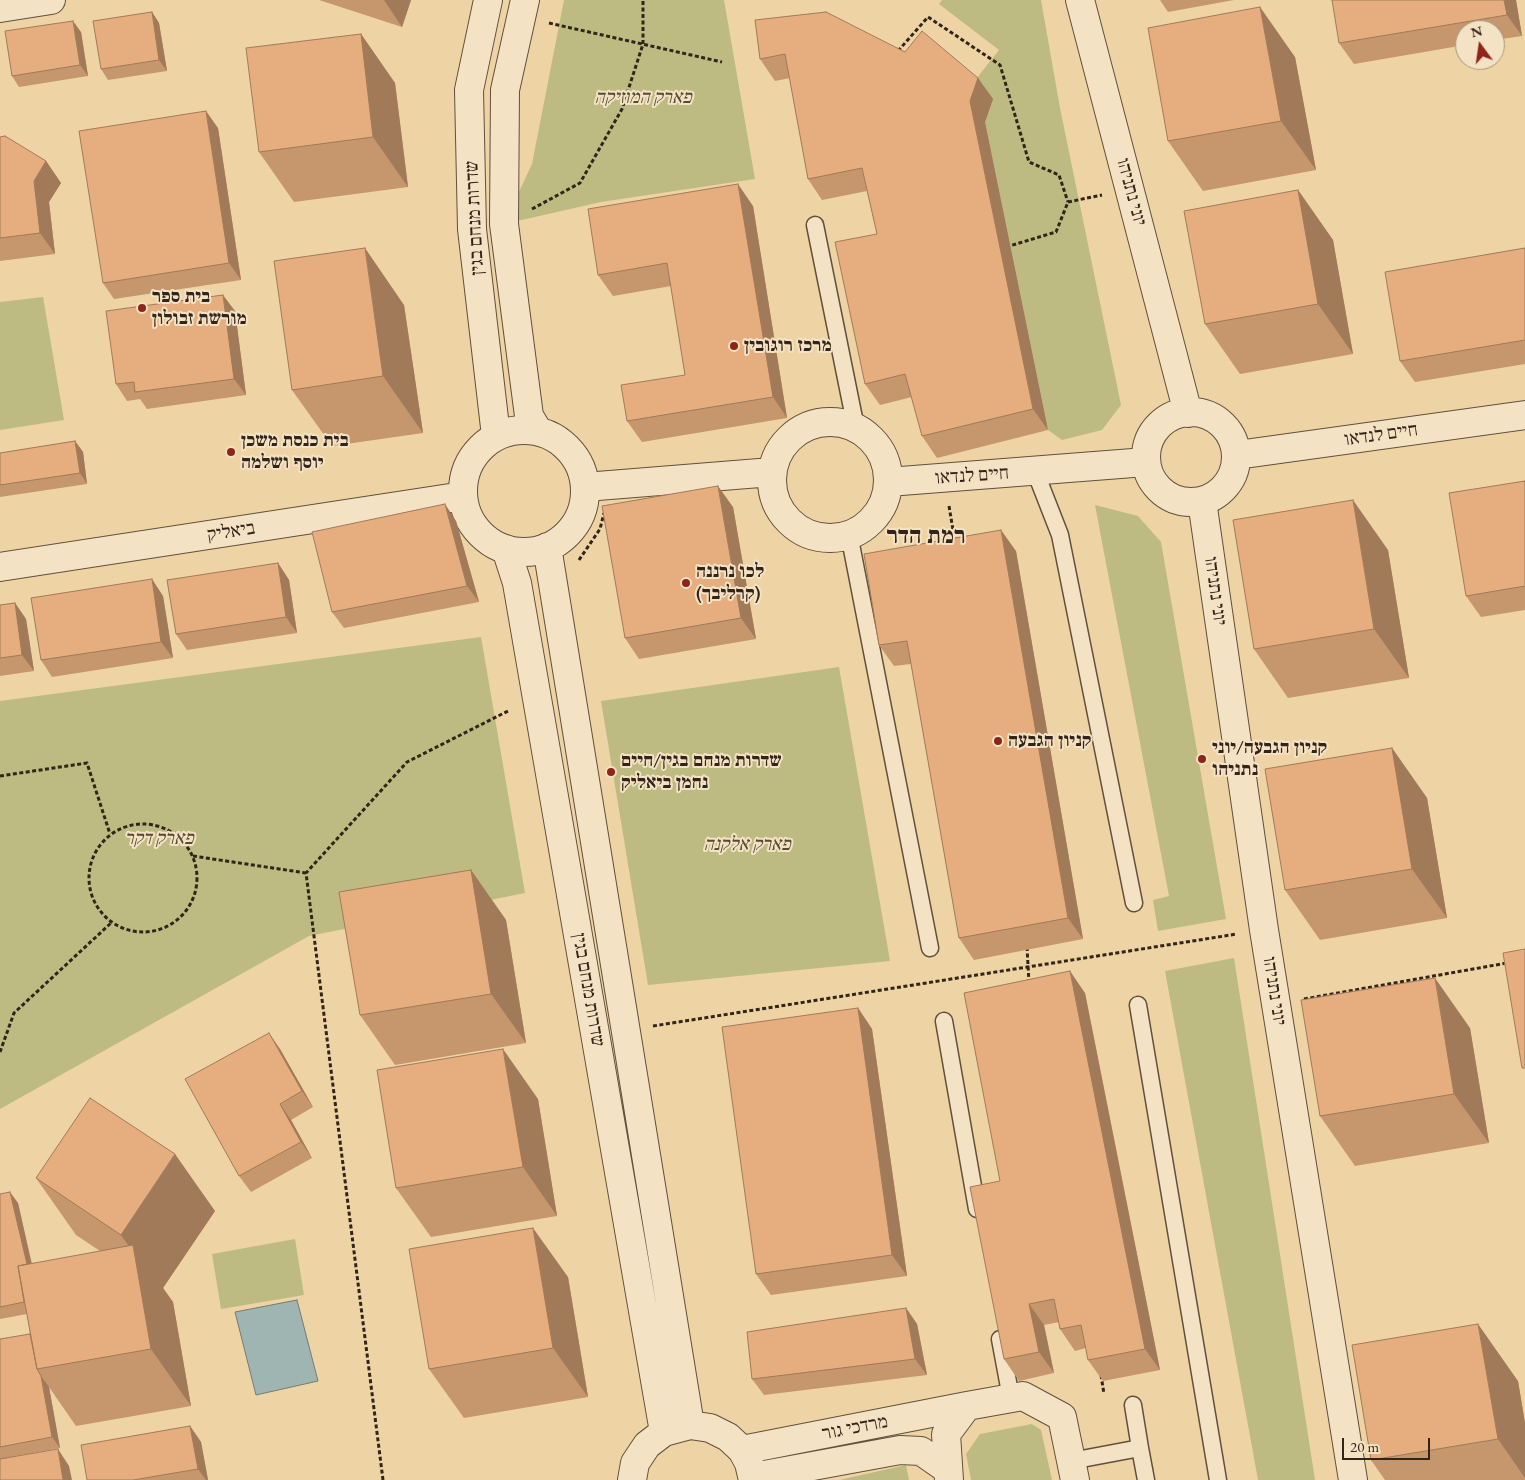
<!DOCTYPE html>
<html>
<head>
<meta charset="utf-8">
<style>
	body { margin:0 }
	#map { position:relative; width:1525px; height:1480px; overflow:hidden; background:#eed3a5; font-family:"EB Garamond",serif }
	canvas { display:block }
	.north { position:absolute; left:1455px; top:20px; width:50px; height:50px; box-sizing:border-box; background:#f4e2c4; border:1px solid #a69680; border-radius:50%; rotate:346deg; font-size:14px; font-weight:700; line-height:20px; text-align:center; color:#322419 }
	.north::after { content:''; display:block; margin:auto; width:18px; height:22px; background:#8f2418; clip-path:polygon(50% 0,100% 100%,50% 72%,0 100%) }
	.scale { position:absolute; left:1342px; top:1438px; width:88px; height:22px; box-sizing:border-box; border:2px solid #322419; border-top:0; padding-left:6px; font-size:15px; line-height:18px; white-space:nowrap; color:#322419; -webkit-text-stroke:4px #f4e2c4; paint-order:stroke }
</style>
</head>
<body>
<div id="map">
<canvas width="1525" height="1480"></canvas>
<div class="north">N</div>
<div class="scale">20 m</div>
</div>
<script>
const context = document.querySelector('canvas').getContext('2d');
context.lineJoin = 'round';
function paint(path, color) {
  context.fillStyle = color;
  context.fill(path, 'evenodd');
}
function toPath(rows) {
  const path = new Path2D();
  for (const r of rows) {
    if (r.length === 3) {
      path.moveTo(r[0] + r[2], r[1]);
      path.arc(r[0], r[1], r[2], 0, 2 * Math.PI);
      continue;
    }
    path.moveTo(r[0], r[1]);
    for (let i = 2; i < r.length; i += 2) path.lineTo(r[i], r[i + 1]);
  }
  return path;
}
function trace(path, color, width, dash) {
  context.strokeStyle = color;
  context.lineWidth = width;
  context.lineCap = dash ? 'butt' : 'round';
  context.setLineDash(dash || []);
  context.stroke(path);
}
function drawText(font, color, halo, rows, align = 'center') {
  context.font = font + ' "EB Garamond","Frank Ruhl Libre",serif';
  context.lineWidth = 4;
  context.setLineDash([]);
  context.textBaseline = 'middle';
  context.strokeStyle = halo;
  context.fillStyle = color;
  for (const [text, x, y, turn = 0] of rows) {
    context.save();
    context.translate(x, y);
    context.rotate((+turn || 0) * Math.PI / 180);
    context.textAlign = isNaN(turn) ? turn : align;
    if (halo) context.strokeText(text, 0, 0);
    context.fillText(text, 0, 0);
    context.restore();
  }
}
paint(toPath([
	[564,0,724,0,755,179,601,202,504,224,532,164],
	[942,0,1041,0,1060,108,1121,405,1102,430,1062,440,1048,430,985,122,973,83,999,50,939,4],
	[43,297,64,420,0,430,0,302],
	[1095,505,1138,516,1161,542,1226,919,1158,931,1153,900,1169,896],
	[481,637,525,893,309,936,0,1109,0,701],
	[839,667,890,961,648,985,601,701],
	[1234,958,1315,1480,1258,1480,1165,971],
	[295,1239,304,1295,221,1309,212,1254],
	[1032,1424,1041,1430,1052,1480,971,1480,966,1454,980,1434],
	[906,1465,909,1480,840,1480,848,1478]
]), '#bebb82');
const water = toPath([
	[297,1300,318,1381,256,1395,235,1312,297,1300]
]);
paint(water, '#9eb5b2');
trace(water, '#737b75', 1);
const service = toPath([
	[815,225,856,428],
	[1035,471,1060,535,1134,903],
	[849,534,930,948],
	[1138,1005,1218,1480],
	[944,1021,977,1209],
	[1000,1339,1011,1398],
	[1140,1448,1146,1480],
	[1071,1461,1140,1448,1133,1405]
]);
const minor = toPath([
	[0,8,51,0],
	[830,480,58],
	[888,482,1146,462],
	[585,487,772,472],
	[742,1450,967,1406],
	[753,1477,900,1450,921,1451,947,1469],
	[949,1480,946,1434,967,1406,1023,1396,1062,1417,1075,1480]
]);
const tertiary = toPath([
	[488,0,469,90,472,229,496,436],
	[525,0,505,90,504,224,529,416,538,431],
	[1080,0,1188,413],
	[1191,457,45],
	[524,491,61],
	[1237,455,1525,415],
	[1202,501,1264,930,1353,1480],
	[547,547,690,1425],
	[506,549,517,583,664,1432],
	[0,567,463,496],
	[632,1480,635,1463,647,1445,664,1432,690,1425,710,1428,728,1437,742,1450,749,1463,753,1480]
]);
trace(service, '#61503c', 19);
trace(minor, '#61503c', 30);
trace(tertiary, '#61503c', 30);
trace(toPath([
	[549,23,722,62],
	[898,51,928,17,1000,65,1029,162,1059,175,1068,202],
	[532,209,580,183,622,109,643,44,643,0],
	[1006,247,1056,232,1068,202,1102,195],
	[949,506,955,542],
	[579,560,600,529,604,513],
	[0,776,87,763,110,834],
	[143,878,54],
	[193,856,306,873],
	[1027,947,1029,983],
	[1304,999,1507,963],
	[653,1026,1237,934],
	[0,1052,14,1013,111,923],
	[1101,1375,1104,1394],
	[383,1480,306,873,407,762,510,710]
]), '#322419', 3, [4, 2.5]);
trace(service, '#f4e2c4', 16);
trace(minor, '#f4e2c4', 28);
trace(tertiary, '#f4e2c4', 28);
paint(toPath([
	[319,0,411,0,402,27],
	[1160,0,1234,0,1168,12],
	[1516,0,1522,36,1495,40,1495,30,1465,30,1465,45,1354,64,1339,43],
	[152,12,159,23,167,71,108,80,101,69],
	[755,20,905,52,978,78,993,99,985,122,1048,430,937,458,922,436,912,397,880,405,865,384,877,234,867,191,822,200,808,179,790,78,775,81,760,59],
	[81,32,88,76,19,87,12,76],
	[361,34,395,83,408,187,294,202,259,152],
	[1295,57,1316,170,1203,191,1168,141],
	[218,128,241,280,114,299,103,283],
	[0,137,46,161,61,183,49,202,55,254,0,261],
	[1298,190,1333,240,1353,354,1240,374,1205,324],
	[753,206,787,418,642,442,627,421,685,375,671,286,613,296,598,275],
	[1525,248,1525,364,1415,382,1400,361],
	[404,305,423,433,332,446,292,390],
	[235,311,246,395,147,409,140,399,127,401,116,384],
	[75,441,83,452,87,484,0,497,0,453],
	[1525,481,1525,610,1481,617,1466,596],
	[733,507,756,639,639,659,625,638],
	[456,521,479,602,344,628,332,612],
	[1388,550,1409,678,1288,698,1254,649],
	[1016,551,1083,939,974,960,959,938,911,664,894,666,879,645],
	[278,563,289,580,297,633,187,650,176,634],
	[163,596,173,658,52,677,41,660],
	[15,603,26,619,34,671,0,676,0,605],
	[1392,748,1427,798,1447,918,1320,940,1285,890],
	[471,870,506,920,526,1043,395,1065,360,1015],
	[1085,993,1160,1370,1103,1381,1088,1360,1086,1348,1075,1351,1060,1329,1059,1322,1044,1325,1054,1373,1019,1381,1004,1359,1000,1181],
	[858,1008,872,1029,907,1276,771,1295,756,1274],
	[1470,1028,1489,1143,1355,1166,1320,1116],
	[280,1049,313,1107,291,1120,312,1158,251,1192,239,1176],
	[538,1099,557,1216,431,1237,396,1188],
	[36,1178,215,1211,163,1288,173,1302,191,1406,76,1426,49,1387,60,1448,16,1456,69,1466,0,1480,0,1339,30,1334,27,1314,0,1319,0,1194,18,1203,32,1264,100,1251,76,1235],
	[568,1277,588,1397,464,1418,429,1369],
	[906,1308,917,1324,927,1375,764,1395,752,1379],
	[1518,1381,1525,1423,1525,1480,1385,1480,1371,1460],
	[190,1426,201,1442,208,1480,87,1480]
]), '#c6966d');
paint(toPath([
	[384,0,411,0,402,27],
	[1504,0,1516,0,1522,36,1507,15],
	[1260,7,1295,57,1316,170,1281,121],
	[152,12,159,23,167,71,159,60],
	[73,21,81,32,88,76,80,65],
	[361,34,395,83,408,187,373,137],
	[978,78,993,99,985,122,1048,430,1033,409,970,101],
	[206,111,218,128,241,280,229,263],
	[46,161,61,183,49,202,55,254,40,233,34,181],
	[738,184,753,206,787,418,773,397],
	[1298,190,1333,240,1353,354,1318,304],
	[365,248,404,305,423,433,383,376],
	[223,295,235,311,246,395,234,379],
	[75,441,83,452,87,484,80,473],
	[718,486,733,507,756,639,741,618],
	[1353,500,1388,550,1409,678,1374,629],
	[445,504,456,521,479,602,467,586],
	[1001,530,1016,551,1083,939,1068,918],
	[278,563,289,580,297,633,286,617],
	[152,579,163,596,173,658,161,642],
	[15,603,26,619,34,671,22,655],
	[1392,748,1427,798,1447,918,1412,869],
	[471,870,506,920,526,1043,491,994],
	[1070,971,1085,993,1160,1370,1145,1349],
	[1435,978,1470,1028,1489,1143,1454,1094],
	[858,1008,872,1029,907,1276,892,1255],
	[269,1033,280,1049,313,1107,302,1091],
	[503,1049,538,1099,557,1216,523,1167],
	[280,1104,291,1120,312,1158,301,1142],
	[175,1154,215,1211,163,1288,173,1302,191,1406,151,1349,135,1255,121,1235],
	[10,1192,18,1203,42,1311,35,1300],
	[533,1228,568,1277,588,1397,553,1348],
	[1029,1304,1044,1325,1054,1373,1039,1352],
	[906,1308,917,1324,927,1375,915,1359],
	[1478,1324,1518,1381,1525,1423,1525,1478,1498,1439],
	[41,1376,49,1387,60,1448,52,1437],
	[190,1426,201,1442,208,1480,206,1480,198,1469],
	[58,1449,69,1466,72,1480,63,1480]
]), '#a17a59');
const building = toPath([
	[1332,0,1504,0,1507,15,1339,43,1332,0],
	[1260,7,1281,121,1168,141,1148,28,1260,7],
	[152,12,159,60,101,69,93,21,152,12],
	[826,12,905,52,922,31,978,78,970,101,1033,409,922,436,905,374,865,384,835,242,877,234,862,168,808,179,785,54,760,59,755,20,826,12],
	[73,21,80,65,12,76,5,31,73,21],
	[361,34,373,137,259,152,246,48,361,34],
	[206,111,229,263,103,283,79,131,206,111],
	[5,136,46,161,34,181,40,233,0,238,0,137,5,136],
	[738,184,773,397,627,421,621,385,685,375,667,263,598,275,588,209,738,184],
	[1298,190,1318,304,1205,324,1184,211,1298,190],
	[365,248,383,376,292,390,274,261,365,248],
	[1525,248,1525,340,1400,361,1385,272,1525,248],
	[223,295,234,379,135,392,134,382,116,384,106,311,223,295],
	[75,441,80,473,0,485,0,453,75,441],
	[1525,481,1525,586,1466,596,1449,493,1525,481],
	[718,486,741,618,625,638,602,506,718,486],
	[1353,500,1374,629,1254,649,1233,520,1353,500],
	[445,504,467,586,332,612,312,532,445,504],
	[1001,530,1068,918,959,938,907,641,879,645,864,554,1001,530],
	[278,563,286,617,176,634,167,580,278,563],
	[152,579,161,642,41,660,31,598,152,579],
	[15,603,22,655,0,658,0,605,15,603],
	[1392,748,1412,869,1285,890,1265,769,1392,748],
	[471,870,491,994,360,1015,339,892,471,870],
	[1525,949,1525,1068,1522,1068,1503,953,1525,949],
	[1070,971,1145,1349,1088,1360,1081,1325,1060,1329,1054,1299,1029,1304,1039,1352,1004,1359,970,1187,1000,1181,964,993,1070,971],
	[1435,978,1454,1094,1320,1116,1301,1000,1435,978],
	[858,1008,892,1255,756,1274,722,1027,858,1008],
	[269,1033,302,1091,280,1104,301,1142,239,1176,185,1079,269,1033],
	[503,1049,523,1167,396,1188,377,1070,503,1049],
	[90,1098,175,1154,121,1235,36,1178,90,1098],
	[10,1192,27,1264,18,1266,24,1302,0,1307,0,1194,10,1192],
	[533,1228,553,1348,429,1369,409,1249,533,1228],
	[133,1245,151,1349,37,1369,18,1266,133,1245],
	[906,1308,915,1359,752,1379,747,1332,906,1308],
	[1478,1324,1498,1439,1371,1460,1352,1345,1478,1324],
	[30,1334,37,1369,41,1376,52,1437,0,1447,0,1339,30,1334],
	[190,1426,198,1469,133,1480,87,1480,81,1445,190,1426],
	[58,1449,63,1480,0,1480,0,1459,58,1449]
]);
paint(building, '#e6ae7f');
trace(building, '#a17a59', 1);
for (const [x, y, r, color] of [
	[142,308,5,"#8f2418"],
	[734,346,5,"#8f2418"],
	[231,452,5,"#8f2418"],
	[686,583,5,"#8f2418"],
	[998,741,5,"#8f2418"],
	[1202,759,5,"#8f2418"],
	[611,772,5,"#8f2418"]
]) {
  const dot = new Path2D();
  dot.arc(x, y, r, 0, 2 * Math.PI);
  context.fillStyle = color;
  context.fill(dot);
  trace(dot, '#f4e2c4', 2);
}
drawText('italic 19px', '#554a33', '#f4e2c4', [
	["פארק המוזיקה",643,98],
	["פארק דקר",159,839],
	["פארק אלקנה",747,845]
]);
drawText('19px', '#322419', '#f4e2c4', [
	["יוני נתניהו",1131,192,75],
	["שדרות מנחם בגין",475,218,-93],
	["חיים לנדאו",1381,435,-8],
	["חיים לנדאו",972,476,-4],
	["ביאליק",231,532,-9],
	["יוני נתניהו",1215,591,82],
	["שדרות מנחם בגין",588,990,80],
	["יוני נתניהו",1274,991,81],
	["מרדכי גור",855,1428,-11]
]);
drawText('bold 19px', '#322419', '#f4e2c4', [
	["בית ספר",152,297],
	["מורשת זבולון",152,319],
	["מרכז רוגובין",744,346],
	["בית כנסת משכן",241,441],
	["יוסף ושלמה",241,463],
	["לכו נרננה",696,572],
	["(קרליבך)",696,594],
	["קניון הגבעה",1008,741],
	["קניון הגבעה/יוני",1212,748],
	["נתניהו",1212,770],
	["שדרות מנחם בגין/חיים",621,761],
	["נחמן ביאליק",621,783]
], 'left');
drawText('bold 24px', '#322419', '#f4e2c4', [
	["רמת הדר",926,536]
]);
</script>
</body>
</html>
